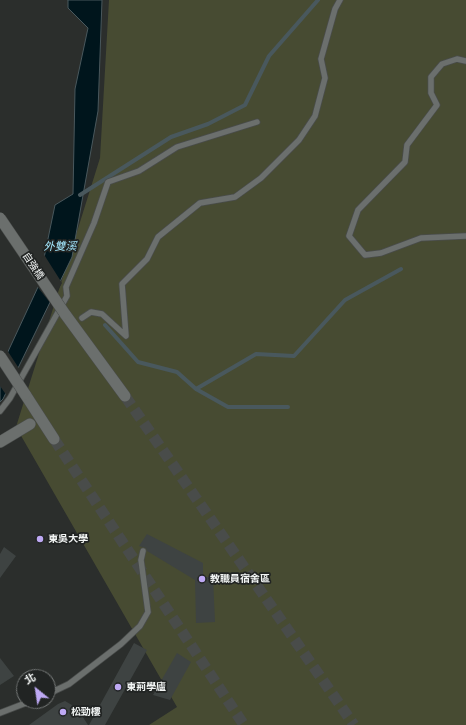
<!DOCTYPE html>
<html>
<head>
<meta charset="utf-8">
<style>
	body { margin:0 }
	#map { position:relative; width:466px; height:725px; overflow:hidden; background:#2b2e2c; font-family:Figtree,"Noto Sans TC",sans-serif }
	canvas { display:block }
	.north { position:absolute; left:16px; top:669px; width:40px; height:40px; box-sizing:border-box; background:#212423; border:1px solid #757877; border-radius:50%; rotate:330deg; font-size:11px; font-weight:700; line-height:16px; text-align:center; color:#f2f5f4 }
	.north::after { content:''; display:block; margin:auto; width:14px; height:18px; background:#bea9f4; clip-path:polygon(50% 0,100% 100%,50% 72%,0 100%) }
</style>
</head>
<body>
<div id="map">
<canvas width="466" height="725"></canvas>
<div class="north">北</div>
</div>
<script>
const context = document.querySelector('canvas').getContext('2d');
context.lineJoin = 'round';
function paint(path, color) {
  context.fillStyle = color;
  context.fill(path, 'evenodd');
}
function toPath(rows) {
  const path = new Path2D();
  for (const r of rows) {
    path.moveTo(r[0], r[1]);
    for (let i = 2; i < r.length; i += 2) path.lineTo(r[i], r[i + 1]);
  }
  return path;
}
function trace(path, color, width, dash) {
  context.strokeStyle = color;
  context.lineWidth = width;
  context.lineCap = dash ? 'butt' : 'round';
  context.setLineDash(dash || []);
  context.stroke(path);
}
function drawText(font, color, halo, rows, align = 'center') {
  context.font = font + ' Figtree,"Noto Sans TC",sans-serif';
  context.lineWidth = 3.5;
  context.setLineDash([]);
  context.textBaseline = 'middle';
  context.strokeStyle = halo;
  context.fillStyle = color;
  for (const [text, x, y, turn = 0] of rows) {
    context.save();
    context.translate(x, y);
    context.rotate((+turn || 0) * Math.PI / 180);
    context.textAlign = isNaN(turn) ? turn : align;
    if (halo) context.strokeText(text, 0, 0);
    context.fillText(text, 0, 0);
    context.restore();
  }
}
paint(toPath([
	[109,0,466,0,466,725,149,725,177,707,16,427,100,158]
]), '#474b32');
const water = toPath([
	[68,0,102,0,98,111,72,257,3,399,0,402,0,365,5,358,38,287,55,205,73,194,75,89,88,28,68,8,68,0]
]);
paint(water, '#00151c');
trace(water, '#49585d', 1);
paint(toPath([
	[43,253,62,283,51,304,36,285],
	[7,350,20,370,7,396,0,386,0,362]
]), '#2b2e2c');
trace(toPath([
	[80,195,171,137,208,124,245,105,269,56,318,0],
	[105,325,138,362,177,372,196,389,256,354,294,356,345,300,401,269],
	[196,389,228,407,288,407]
]), '#49585d', 4);
paint(toPath([
	[147,534,203,563,203,577,213,577,215,622,196,623,195,580,147,551,146,548,139,546],
	[4,547,16,556,0,578,0,554],
	[134,643,147,650,105,725,89,725],
	[177,653,191,662,170,700,153,695],
	[0,658,14,676,0,685],
	[65,701,77,708,88,725,29,725,58,704]
]), '#3e4342');
trace(toPath([
	[125,396,354,725],
	[54,439,244,725]
]), '#494c4a', 11, [11, 5.5]);
const service = toPath([
	[466,61,457,59,442,64,431,77,431,93,437,105,407,145,405,162,358,210,349,236,365,255,381,253,421,238,466,236],
	[82,318,91,312,102,314,126,336,122,284,147,259,158,237,200,203,235,197,261,178,299,140,315,116,325,78,321,59,335,9,340,0],
	[0,411,10,398,67,296,66,287,94,223,108,182,139,171,177,147,257,122],
	[48,694,69,684,121,644,140,626,148,612,141,560,143,551],
	[0,713,31,701]
]);
const minor = toPath([
	[0,442,30,424]
]);
const secondary = toPath([
	[65,314,125,396],
	[25,394,54,439]
]);
trace(service, '#494c4b', 7);
trace(minor, '#494c4b', 12);
trace(secondary, '#494c4b', 12);
trace(service, '#6b6f6d', 5.5);
trace(minor, '#6b6f6d', 11);
trace(secondary, '#6b6f6d', 11);
const secondaryBridge = toPath([
	[0,218,65,314],
	[0,356,25,394]
]);
trace(secondaryBridge, '#494c4b', 12, []);
trace(secondaryBridge, '#6b6f6d', 11);
for (const [x, y, r, color] of [
	[40,539,4,"#bea9f4"],
	[202,579,4,"#bea9f4"],
	[118,687,4,"#bea9f4"],
	[63,712,4,"#bea9f4"]
]) {
  const dot = new Path2D();
  dot.arc(x, y, r, 0, 2 * Math.PI);
  context.fillStyle = color;
  context.fill(dot);
  trace(dot, '#212423', 1.5);
}
drawText('10px', '#f2f5f4', '#212423', [
	["自強橋",33,266,56]
]);
drawText('bold 10px', '#f2f5f4', '#212423', [
	["東吳大學",48,539],
	["教職員宿舍區",210,579],
	["東荊學廬",126,687],
	["松勁樓",71,712]
], 'left');
drawText('italic 11px', '#a4e8fd', '#212423', [
	["外雙溪",60,247]
]);
</script>
</body>
</html>
